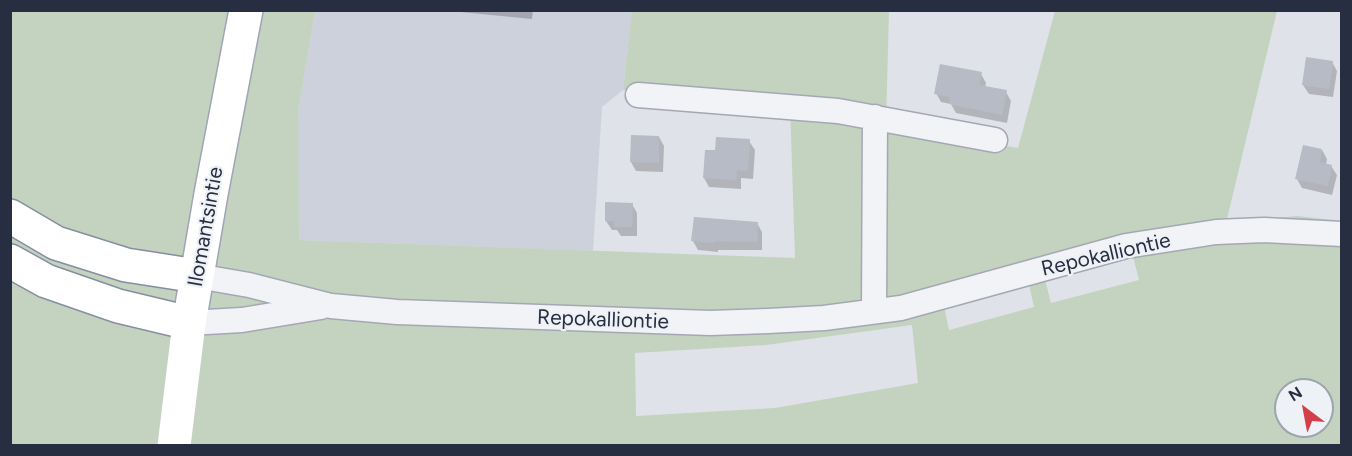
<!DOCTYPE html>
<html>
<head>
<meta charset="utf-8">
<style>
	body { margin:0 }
	#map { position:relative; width:1352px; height:456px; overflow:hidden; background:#dfe2e9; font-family:Figtree,sans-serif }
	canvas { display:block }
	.frame { position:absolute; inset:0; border:12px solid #272e41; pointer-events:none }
	.north { position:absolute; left:1274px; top:378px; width:60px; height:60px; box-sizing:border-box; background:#eef1f6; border:2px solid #9ea3ae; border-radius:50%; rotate:328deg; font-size:16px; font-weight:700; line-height:24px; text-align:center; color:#272e41 }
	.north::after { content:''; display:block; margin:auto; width:21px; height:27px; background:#d43e49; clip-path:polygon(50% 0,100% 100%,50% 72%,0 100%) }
</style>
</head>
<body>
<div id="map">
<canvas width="1352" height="456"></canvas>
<div class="frame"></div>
<div class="north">N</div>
</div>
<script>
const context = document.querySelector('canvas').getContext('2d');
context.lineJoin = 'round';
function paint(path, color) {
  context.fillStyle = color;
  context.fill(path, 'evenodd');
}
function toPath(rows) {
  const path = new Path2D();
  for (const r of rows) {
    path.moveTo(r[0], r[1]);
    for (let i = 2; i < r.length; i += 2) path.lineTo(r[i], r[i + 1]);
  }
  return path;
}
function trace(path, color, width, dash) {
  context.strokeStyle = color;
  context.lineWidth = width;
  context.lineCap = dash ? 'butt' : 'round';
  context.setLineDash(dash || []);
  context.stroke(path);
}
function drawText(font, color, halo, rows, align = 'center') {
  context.font = font + ' Figtree,sans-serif';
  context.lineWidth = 4.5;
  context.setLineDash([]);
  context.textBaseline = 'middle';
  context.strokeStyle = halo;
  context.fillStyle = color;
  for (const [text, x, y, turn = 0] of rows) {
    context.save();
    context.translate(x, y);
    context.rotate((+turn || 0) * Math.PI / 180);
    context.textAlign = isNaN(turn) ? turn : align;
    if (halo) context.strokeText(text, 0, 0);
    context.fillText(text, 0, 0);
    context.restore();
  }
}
paint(toPath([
	[315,11,632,11,623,90,602,107,593,251,298,240,298,112]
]), '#cdd1db');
paint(toPath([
	[632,10,889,11,886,125,1018,148,1055,11,1277,11,1226,223,1297,216,1341,221,1341,445,182,446,258,11,315,11,298,112,299,240,795,258,790,104,623,90],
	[1131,249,1139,280,1051,303,1043,272],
	[1027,276,1034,307,949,330,943,301],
	[912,325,918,383,775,408,636,416,635,353,766,345],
	[1286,390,1322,390,1322,426,1286,426],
	[10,11,236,11,189,269,128,260,11,207],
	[10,220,187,280,167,445,11,445]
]), '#c3d3c0');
paint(toPath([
	[440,10,533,10,532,19],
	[927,10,971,10,971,11,928,12],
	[1332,62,1337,71,1333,97,1309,94,1303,85],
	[981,74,986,83,985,88,1006,92,1011,101,1007,123,956,113,951,104,941,102,936,93],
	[659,137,664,146,663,172,636,171,631,162],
	[749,141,755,150,753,179,741,178,741,189,709,187,704,178,717,152],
	[1322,150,1327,159,1326,165,1331,166,1337,175,1332,195,1302,188,1297,179],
	[632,204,637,213,637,236,621,236,617,230,612,230,606,221],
	[757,223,762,232,762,250,718,250,718,252,698,250,693,241]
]), '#0003');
paint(toPath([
	[1306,57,1333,61,1329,89,1302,85],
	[940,64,982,72,979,85,1007,90,1002,115,949,104,950,97,934,94],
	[631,135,659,136,659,163,630,162],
	[716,137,750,139,748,171,737,170,736,180,703,178,705,150,715,150],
	[1303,145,1322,149,1320,162,1332,165,1328,186,1295,179],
	[605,202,633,203,632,227,614,227,614,221,605,221],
	[694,217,758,222,757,242,714,241,713,243,691,241]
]), '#b6bbc6');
const street = toPath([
	[638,95,838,111,995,140],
	[197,276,249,285,331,306,397,312,710,323,768,321,824,318,901,308,1126,246,1216,232,1264,230,1342,234],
	[874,310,875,117],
	[189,323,242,320,321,307]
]);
const primary = toPath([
	[189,323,211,194,246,10]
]);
const highway = toPath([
	[10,216,56,243,126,265,197,276],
	[10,261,46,281,118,306,189,323]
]);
trace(street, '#a4a8b3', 27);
trace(primary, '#9ea5b5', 36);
trace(highway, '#868ea0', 36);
trace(street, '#f2f3f7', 24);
trace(toPath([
	[174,446,189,323]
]), '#fff', 33);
trace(primary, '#fff', 33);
trace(highway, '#fff', 33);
drawText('21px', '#272e41', '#eef1f6', [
	["Ilomantsintie",206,227,-80],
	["Repokalliontie",1106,255,-13],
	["Repokalliontie",603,320,2]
]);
</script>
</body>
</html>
